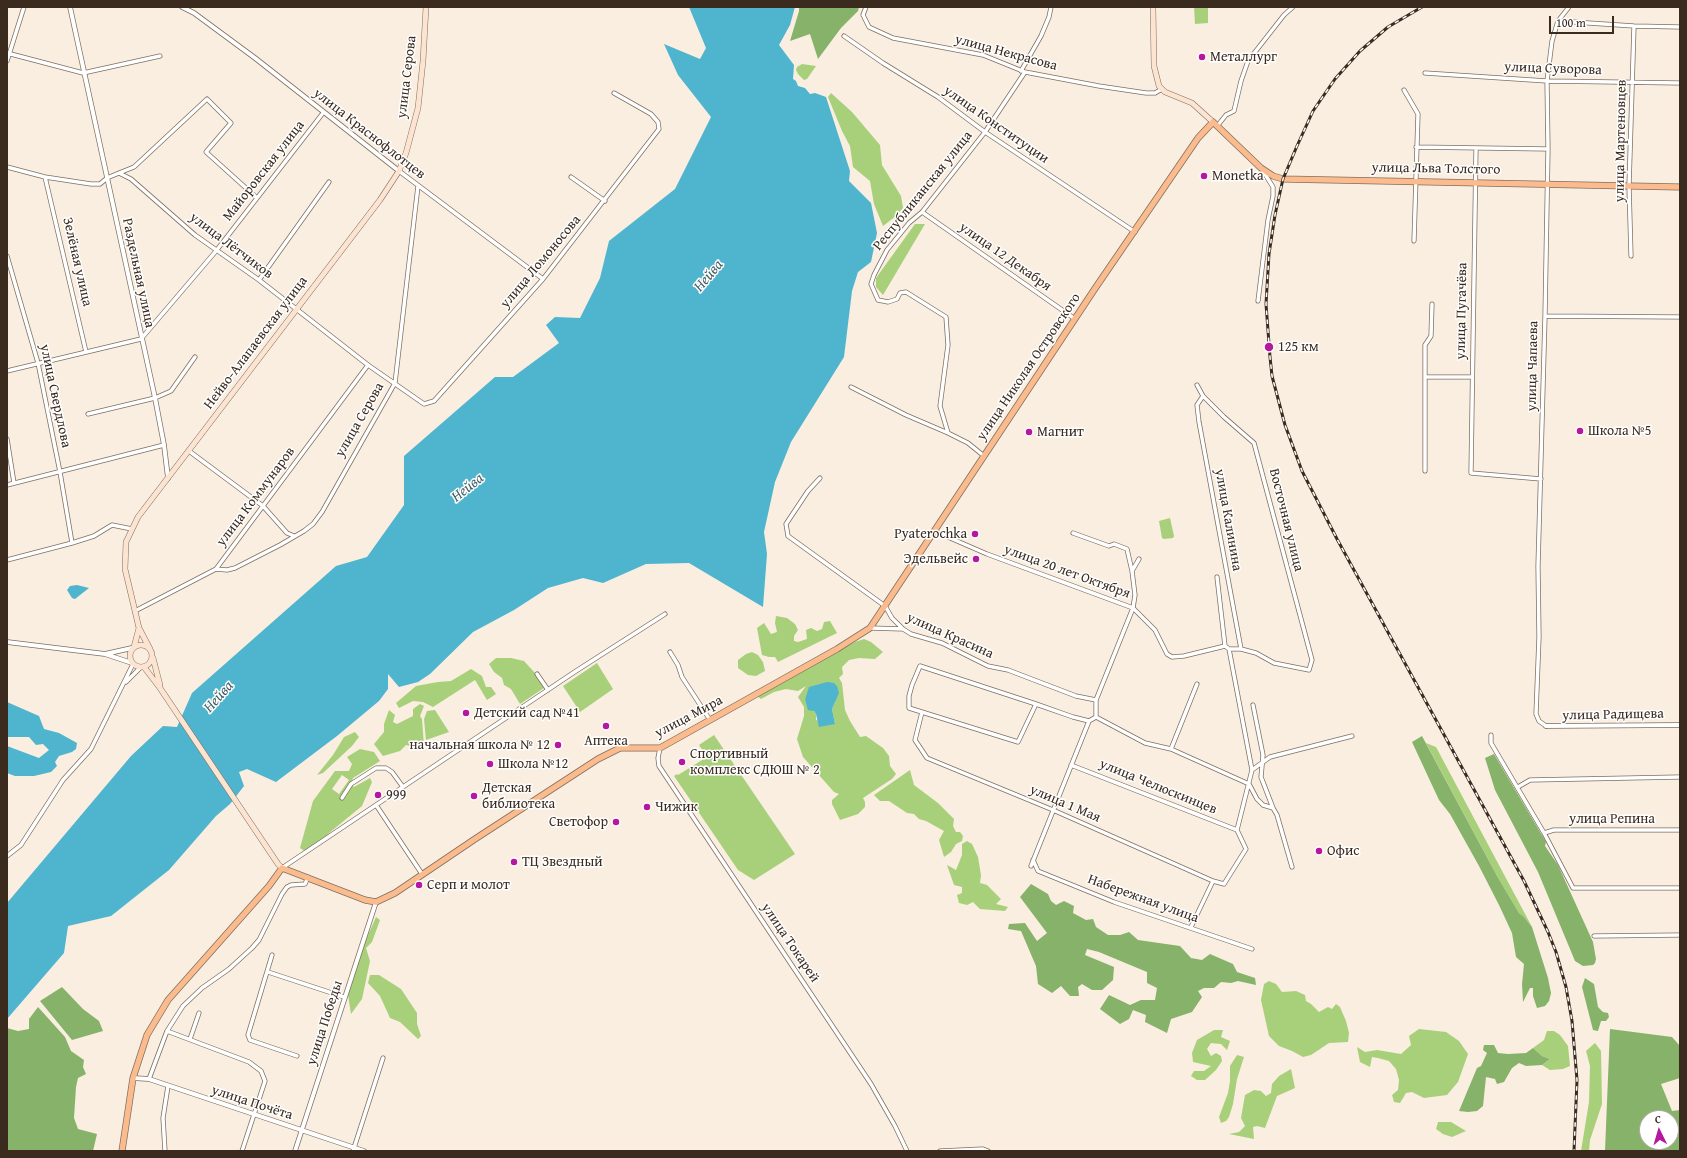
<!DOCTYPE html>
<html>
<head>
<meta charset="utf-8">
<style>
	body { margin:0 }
	#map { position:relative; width:1687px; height:1158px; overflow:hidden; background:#f9eee0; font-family:"Gentium Book Plus",serif }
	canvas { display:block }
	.frame { position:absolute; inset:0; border:8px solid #3b2a1e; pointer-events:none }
	.north { position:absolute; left:1639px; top:1110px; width:40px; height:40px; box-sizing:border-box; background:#fff; border:1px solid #b1aaa5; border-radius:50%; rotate:355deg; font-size:11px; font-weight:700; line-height:16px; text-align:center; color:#3b2a1e }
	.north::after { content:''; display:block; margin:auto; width:14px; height:18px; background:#b5179e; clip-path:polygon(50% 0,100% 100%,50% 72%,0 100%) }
	.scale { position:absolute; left:1549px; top:16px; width:65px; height:18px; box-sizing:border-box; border:2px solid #3b2a1e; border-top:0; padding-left:5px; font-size:12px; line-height:14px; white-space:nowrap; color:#3b2a1e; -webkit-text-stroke:3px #fff; paint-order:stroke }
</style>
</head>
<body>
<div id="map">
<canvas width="1687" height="1158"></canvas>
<div class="frame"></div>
<div class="north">С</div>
<div class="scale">100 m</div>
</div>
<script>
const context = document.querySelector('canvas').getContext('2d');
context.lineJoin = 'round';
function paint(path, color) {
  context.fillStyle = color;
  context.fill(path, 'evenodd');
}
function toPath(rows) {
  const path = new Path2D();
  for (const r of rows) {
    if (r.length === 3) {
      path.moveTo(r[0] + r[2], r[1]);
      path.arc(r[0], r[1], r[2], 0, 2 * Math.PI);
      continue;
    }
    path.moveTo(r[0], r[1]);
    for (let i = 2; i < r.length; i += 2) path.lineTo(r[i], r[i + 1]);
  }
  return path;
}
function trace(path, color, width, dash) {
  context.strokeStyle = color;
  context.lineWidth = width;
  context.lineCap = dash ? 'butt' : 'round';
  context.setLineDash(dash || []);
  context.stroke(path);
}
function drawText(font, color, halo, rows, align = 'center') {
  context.font = font + ' "Gentium Book Plus",serif';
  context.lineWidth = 3;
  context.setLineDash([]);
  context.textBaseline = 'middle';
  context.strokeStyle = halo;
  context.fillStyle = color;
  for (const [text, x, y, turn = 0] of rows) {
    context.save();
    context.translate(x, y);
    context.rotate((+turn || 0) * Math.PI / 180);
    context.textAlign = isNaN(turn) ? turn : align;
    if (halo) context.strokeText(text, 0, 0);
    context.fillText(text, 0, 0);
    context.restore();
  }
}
paint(toPath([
	[1194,7,1208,7,1208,23,1195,24],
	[802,64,816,66,807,79,804,80,798,74,796,70,797,67],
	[831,93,852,112,880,145,882,165,901,196,903,208,896,216,883,226,874,204,870,181,853,167,850,146,842,131,828,97],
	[915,224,925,224,883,295,876,287,876,278],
	[1170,518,1174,536,1173,538,1164,539,1162,538,1159,521],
	[776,616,787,618,795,624,798,630,794,636,794,641,798,642,807,639,806,630,811,628,817,631,822,629,824,622,830,621,837,633,778,662,775,657,769,657,762,655,757,628,764,623,771,634,777,632,775,623],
	[864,639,871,642,883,652,875,659,859,658,849,660,842,667,843,674,839,678,842,683,845,710,850,721,860,737,866,736,883,748,889,756,890,766,896,774,892,779,863,798,865,802,865,807,858,814,840,820,832,804,832,800,839,794,834,792,803,757,797,739,804,716,804,707,798,697,806,686,798,691,786,689,774,692,761,699,757,696,855,642],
	[808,692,835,702,832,709,835,724,816,720,816,714,805,699],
	[752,652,758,655,763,662,765,671,756,676,748,675,738,668,738,660,746,654],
	[496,658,511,658,524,661,535,673,544,688,520,704,511,689,504,685,502,678,494,672,489,664],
	[597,663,613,689,580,712,563,686],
	[471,669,482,676,486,687,491,687,496,694,487,700,475,680,433,707,423,702,413,701,399,708,396,703,416,686,438,682,451,681],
	[420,704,424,706,420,716,422,719,424,746,418,748,406,745,400,751,383,756,374,744,384,732,384,724,389,710,395,715,393,722,397,724,413,716,413,709],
	[435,710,449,732,426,740,424,719,427,711],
	[355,732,359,737,352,746,323,773,317,775,333,755,344,737],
	[714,735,795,854,754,880,738,870,674,776,677,774,678,775,707,757,699,745],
	[1426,743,1436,747,1532,927,1524,917,1519,913,1497,876],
	[360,749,374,752,380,761,353,778,351,784,354,787,370,778,372,782,362,806,329,833,319,845,306,852,300,848,313,801,335,771,349,771,352,764,347,757],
	[342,775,349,780,339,794,332,789],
	[910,770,914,785,938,803,954,819,953,826,956,832,960,832,963,836,962,841,956,844,951,852,944,857,939,840,944,831,926,821,919,819,914,814,907,813,889,801,880,801,874,795],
	[967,841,972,844,978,857,981,875,980,883,987,885,1001,899,996,904,1008,907,1005,911,980,909,973,902,967,905,959,903,957,895,962,893,962,887,954,885,947,865,956,870,962,855,962,844],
	[376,917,380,920,372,942,366,948,370,961,362,999,351,1014,348,995,364,944],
	[370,975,379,975,401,989,417,1013,417,1024,421,1036,418,1039,400,1022,390,1018,380,996,368,983],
	[1269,981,1276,984,1282,992,1296,991,1305,995,1306,1001,1311,1004,1319,1012,1328,1007,1332,1009,1336,1004,1340,1007,1346,1021,1349,1033,1348,1042,1329,1043,1311,1055,1303,1057,1292,1051,1279,1046,1269,1036,1261,1000,1264,984],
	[1419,1029,1446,1032,1459,1041,1468,1054,1458,1082,1447,1095,1424,1098,1412,1092,1406,1093,1400,1103,1394,1102,1392,1095,1398,1090,1399,1080,1396,1069,1389,1061,1378,1058,1372,1057,1370,1067,1360,1062,1357,1047,1365,1052,1377,1050,1401,1054,1411,1045,1409,1036],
	[1214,1030,1223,1030,1221,1037,1230,1041,1227,1050,1221,1044,1211,1043,1207,1049,1211,1056,1216,1053,1221,1056,1222,1061,1216,1070,1205,1080,1197,1080,1191,1076,1194,1071,1204,1071,1211,1066,1193,1062,1192,1053,1197,1040],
	[1547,1031,1554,1031,1560,1035,1568,1046,1570,1066,1563,1069,1550,1070,1542,1065,1550,1059,1542,1056,1533,1048,1544,1040],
	[1595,1043,1601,1051,1602,1104,1590,1140,1589,1151,1581,1151,1589,1102,1590,1066,1586,1051],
	[1237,1055,1244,1057,1237,1079,1233,1104,1229,1117,1226,1121,1221,1123,1219,1117,1228,1093,1230,1081,1230,1066],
	[1291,1069,1295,1088,1277,1096,1265,1128,1257,1126,1253,1127,1254,1139,1229,1134,1239,1132,1245,1126,1241,1118,1245,1095,1254,1090,1261,1091,1266,1096,1271,1093,1272,1084,1279,1076],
	[1438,1122,1451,1122,1466,1131,1452,1137,1443,1134,1436,1129]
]), '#a8d07a');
paint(toPath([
	[799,7,859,7,858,11,841,28,818,59,810,34,790,41,799,11],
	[1422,736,1497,876,1519,913,1524,917,1532,927,1548,978,1551,993,1549,1001,1545,1006,1537,1008,1533,996,1533,988,1530,988,1523,1002,1522,984,1524,964,1516,957,1512,933,1499,905,1479,866,1450,814,1439,800,1412,742],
	[1494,754,1546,842,1545,846,1558,865,1593,942,1596,959,1595,963,1593,965,1583,966,1575,961,1538,872,1495,790,1485,758],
	[1031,884,1048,894,1051,901,1056,905,1064,901,1074,906,1073,913,1086,920,1093,919,1096,927,1108,935,1120,935,1129,932,1138,940,1180,946,1191,958,1202,960,1210,954,1233,964,1237,972,1255,978,1256,985,1238,981,1231,983,1221,982,1214,988,1204,988,1198,991,1202,997,1192,1012,1171,1019,1167,1033,1145,1022,1146,1015,1133,1010,1129,1019,1120,1024,1100,1009,1109,995,1130,1005,1141,1000,1155,1000,1157,988,1147,983,1147,972,1099,952,1087,949,1085,955,1114,967,1113,980,1102,990,1092,990,1082,984,1078,987,1079,996,1070,996,1061,986,1052,993,1038,984,1036,966,1021,931,1008,929,1009,924,1025,923,1037,941,1047,933,1020,897],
	[1585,978,1594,984,1598,1007,1603,1012,1608,1013,1609,1017,1606,1021,1601,1021,1598,1031,1593,1030,1582,987],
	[62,987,83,1009,99,1021,103,1031,72,1040,40,1001],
	[38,1007,65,1037,71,1051,84,1060,83,1067,86,1074,78,1078,76,1087,74,1118,78,1129,97,1134,93,1151,7,1151,7,1028,18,1031,29,1029,29,1019],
	[1610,1029,1672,1037,1680,1046,1680,1078,1661,1084,1672,1111,1680,1110,1680,1151,1605,1151],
	[1647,1118,1671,1118,1671,1142,1647,1142],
	[1484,1045,1494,1045,1498,1053,1508,1054,1526,1053,1533,1048,1542,1056,1550,1059,1542,1065,1526,1066,1519,1063,1512,1068,1504,1082,1497,1084,1495,1079,1486,1077,1483,1106,1477,1111,1468,1112,1459,1111,1477,1068,1481,1066,1487,1053,1483,1050]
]), '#86b26a');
paint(toPath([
	[689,7,795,7,790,25,779,45,794,65,793,79,796,81,798,86,805,88,810,94,815,93,826,97,850,171,849,181,871,203,877,233,871,262,858,272,852,291,844,357,791,442,775,482,764,532,767,554,763,607,689,563,646,564,603,583,583,578,548,588,514,610,473,632,430,674,418,682,399,687,388,674,388,689,379,701,337,736,276,782,247,769,239,772,244,786,230,804,216,816,169,870,111,916,68,926,64,953,7,1019,7,903,131,756,163,726,177,727,192,693,336,566,367,557,404,505,404,456,495,377,513,377,559,343,546,325,555,317,580,318,600,278,609,241,675,189,711,117,678,75,664,44,700,59,706,48],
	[77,585,89,588,75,599,72,598,67,590,70,586],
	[827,682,834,683,837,686,839,693,832,709,835,724,819,727,816,714,814,711,808,710,805,699,809,687],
	[7,702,39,716,44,729,59,733,77,743,76,749,72,752,59,756,55,762,57,766,51,772,34,776,15,776,7,773,7,746,39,758,49,750,43,744,36,745,29,737,7,737]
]), '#4fb4ce');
const minor = toPath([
	[866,7,863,15,869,27,893,38,983,55,1025,72,1099,86,1146,93,1155,93,1162,89],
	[1558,21,1634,26,1680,27],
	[844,36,883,63,938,97,985,132,1135,232],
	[7,53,83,73,160,56],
	[7,61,24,7],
	[1021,71,1041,36,1049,17,1051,7],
	[1425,73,1547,81,1680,83],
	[1404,90,1418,114,1414,241],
	[1218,125,1226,115,1234,111,1241,81,1248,61,1284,15,1293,7],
	[1416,147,1548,149],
	[1476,149,1471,473,1541,479],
	[7,167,45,177,91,184,100,184,107,178,119,173,131,179,195,235,259,280,368,365,424,404,434,401,543,279,659,129,658,122,651,114,614,93],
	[399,171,543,279],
	[119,173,134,167,207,99,231,123,206,152,257,198],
	[45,177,86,352],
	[571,177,605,201],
	[922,212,1075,319],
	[7,256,38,363,60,472,72,543],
	[1631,256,1629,186,1634,26],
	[259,280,329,182],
	[1258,301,1268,220,1273,196,1273,187,1263,171],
	[1545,316,1680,317],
	[7,371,141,339,216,251,323,113],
	[1425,377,1472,377],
	[851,387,906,415,948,433,968,443,984,456],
	[1203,396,1197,405,1199,422,1241,649],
	[88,414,155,398,171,391,195,357],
	[948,433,940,406,948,345,946,317,906,292,900,293,897,299,888,302,878,300,871,284,874,275,887,250,909,223,922,212,985,132,1025,72],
	[7,439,14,483],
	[189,451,263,506,287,533,294,536],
	[1425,471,1425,345,1431,336,1432,304],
	[820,478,808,491,786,524,788,536,885,606,892,618,903,629,911,634,942,643,988,666,1008,670,1076,696,1096,700],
	[7,485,164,445],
	[934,531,987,554,1133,608,1155,630,1167,654,1172,657,1184,656,1225,646,1229,649,1241,649,1256,653,1274,663,1309,670,1312,660,1254,443,1224,417,1203,396,1197,385],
	[1073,533,1109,546,1114,544,1127,549,1132,571],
	[7,560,72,543,94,536,112,525,132,529],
	[216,569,227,570,235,568,280,545,304,531,313,524,322,512,395,383,418,186],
	[1217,577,1225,646],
	[135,611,216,569,368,365],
	[870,628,903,629],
	[670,652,678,665,682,677,710,720],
	[537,674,548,690],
	[126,682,141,667],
	[1036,704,1018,742,909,708,909,696,912,685,920,666,1036,704,1073,717,1089,721],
	[1253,705,1263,755,1261,777,1273,808],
	[922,712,915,740,927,758,1053,810,1213,881],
	[1096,717,1145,743,1171,749,1249,784,1257,799,1263,805,1273,808,1277,815,1292,867],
	[1546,726,1539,721,1536,714,1539,637,1538,566,1545,316,1548,149,1547,81,1552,41,1558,21,1569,7],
	[1491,735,1491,743,1544,833,1573,888,1680,888],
	[660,748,658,758,659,766,871,1084,895,1126,907,1151],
	[1171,749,1197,684],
	[1071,765,1237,830],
	[1252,770,1270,757,1352,736],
	[1518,787,1530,780,1680,777],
	[342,798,351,784,376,768,386,768,392,772,403,787],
	[376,805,422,874],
	[1544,833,1554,830,1680,830],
	[7,856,21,845,63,780,91,749,133,664],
	[1033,860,1038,871,1114,902,1252,949],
	[1031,866,1089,721,1096,717,1096,700,1133,608,1135,595,1132,571,1139,559],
	[282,868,576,671,665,614],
	[1191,927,1213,881,1224,884,1246,849,1237,830,1252,770,1229,649],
	[1594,936,1680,935],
	[272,955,248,1035,250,1040,297,1056],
	[268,972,344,997],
	[167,1031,249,1062,261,1071,265,1081,242,1151],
	[190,1039,199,1013],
	[149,1079,167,1031,183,1006,202,988,229,969,252,948,259,940,282,894,287,887,291,885,305,884,308,877],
	[165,1151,163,1118,168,1086],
	[353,1151,383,1058],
	[940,1151,983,1149,988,1151]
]);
const tertiary = toPath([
	[70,7,155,398,164,445,168,478],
	[182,7,194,13,255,58,399,171],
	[7,642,105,654,132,663],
	[105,654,132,648],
	[1546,726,1680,725],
	[133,1078,149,1079,364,1151],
	[295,1151,376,902]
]);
const secondary = toPath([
	[1153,7,1154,66,1159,86,1165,92,1192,103,1213,122],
	[141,656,11],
	[134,647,139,628],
	[150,649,139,628,125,569,126,542,138,517,380,200,399,171,406,153,418,108,423,61,426,7],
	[153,658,160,685],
	[144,667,160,688,278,864,282,868]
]);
const primary = toPath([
	[122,1151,133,1078,147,1035,168,1000,269,886,282,868,365,900,376,902,395,893,475,839,598,759,620,748,660,748,837,649,870,628,1096,287,1198,138,1213,122,1261,168,1273,176,1283,179,1680,187]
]);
trace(minor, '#7e6f62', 5);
trace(tertiary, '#7e6f62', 5.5);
trace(secondary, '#7e6f62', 6);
trace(primary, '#7e6f62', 7);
trace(minor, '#fff', 3.5);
trace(tertiary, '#fff', 4);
trace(secondary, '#fde4d1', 5);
trace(primary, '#fbbb8d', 5.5);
const rail = toPath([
	[1422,7,1388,27,1360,51,1335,79,1313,111,1297,146,1283,179,1275,215,1269,254,1266,304,1270,357,1272,376,1285,425,1302,471,1337,539,1524,881,1548,932,1556,952,1566,987,1572,1021,1577,1080,1574,1151]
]);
trace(rail, '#3b2a1e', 3);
trace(rail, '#fff', 1.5, [4.5]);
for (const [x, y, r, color] of [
	[1202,57,4,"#b5179e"],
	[1204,176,4,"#b5179e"],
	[1269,347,5,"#b5179e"],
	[1580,431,4,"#b5179e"],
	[1029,432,4,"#b5179e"],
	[975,534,4,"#b5179e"],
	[976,559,4,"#b5179e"],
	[466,713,4,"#b5179e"],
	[606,726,4,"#b5179e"],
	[558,745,4,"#b5179e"],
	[682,762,4,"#b5179e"],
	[490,764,4,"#b5179e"],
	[378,795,4,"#b5179e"],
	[474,796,4,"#b5179e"],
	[647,807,4,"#b5179e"],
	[616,822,4,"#b5179e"],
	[1319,851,4,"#b5179e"],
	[514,862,4,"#b5179e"],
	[419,885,4,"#b5179e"]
]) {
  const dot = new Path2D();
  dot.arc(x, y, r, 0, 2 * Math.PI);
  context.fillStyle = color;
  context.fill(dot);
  trace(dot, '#fff', 1.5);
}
drawText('14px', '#3b2a1e', '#fff', [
	["улица Некрасова",1006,53,15],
	["улица Суворова",1553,69,2],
	["улица Серова",407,77,-83],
	["улица Конституции",996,125,35],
	["улица Краснофлотцев",369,134,38],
	["улица Мартеновцев",1621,141,-89],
	["улица Льва Толстого",1436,169,1],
	["Майоровская улица",264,171,-52],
	["Республиканская улица",923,191,-51],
	["улица Лётчиков",231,246,37],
	["улица 12 Декабря",1005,257,35],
	["Зелёная улица",77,262,77],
	["улица Ломоносова",541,262,-50],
	["Раздельная улица",138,273,78],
	["улица Пугачёва",1462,311,-89],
	["Нейво-Алапаевская улица",256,343,-53],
	["улица Чапаева",1533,366,-89],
	["улица Николая Островского",1029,367,-56],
	["улица Свердлова",55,396,78],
	["улица Серова",360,420,-60],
	["улица Коммунаров",256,497,-53],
	["улица Калинина",1228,520,80],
	["Восточная улица",1286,520,76],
	["улица 20 лет Октября",1067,572,20],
	["улица Красина",950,636,24],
	["улица Радищева",1613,715,-1],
	["улица Мира",689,717,-28],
	["улица Челюскинцев",1158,787,22],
	["улица 1 Мая",1065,804,23],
	["улица Репина",1612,819],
	["Набережная улица",1143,899,20],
	["улица Токарей",790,943,56],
	["улица Победы",325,1023,-72],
	["улица Почёта",252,1103,18]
]);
drawText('14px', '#3b2a1e', '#fff', [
	["Металлург",1210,57],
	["Monetka",1212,176],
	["125 км",1278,347],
	["Школа №5",1588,431],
	["Магнит",1037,432],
	["Pyaterochka",967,534,"right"],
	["Эдельвейс",968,559,"right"],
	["Детский сад №41",474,713],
	["Аптека",606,741,"center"],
	["начальная школа № 12",550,745,"right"],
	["Спортивный",690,754],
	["комплекс СДЮШ № 2",690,770],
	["Школа №12",498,764],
	["Детская",482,788],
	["библиотека",482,804],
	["999",386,795],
	["Чижик",655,807],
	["Светофор",608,822,"right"],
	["Офис",1327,851],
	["ТЦ Звездный",522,862],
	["Серп и молот",427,885]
], 'left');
drawText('italic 15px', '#436164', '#fff', [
	["Нейва",709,276,-50],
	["Нейва",468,488,-39],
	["Нейва",219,697,-48]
]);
</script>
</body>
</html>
